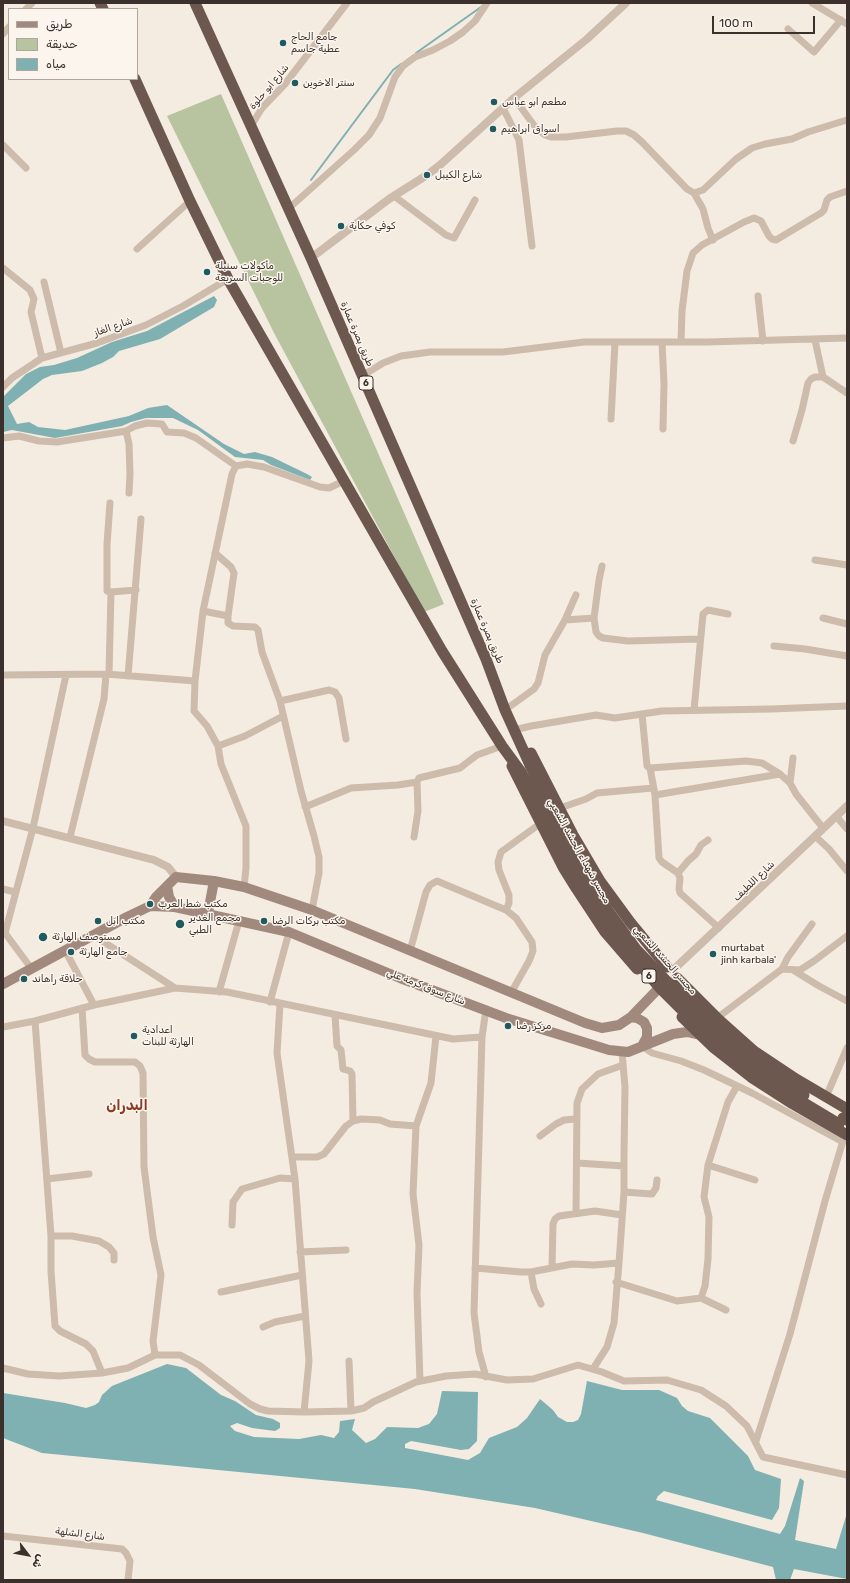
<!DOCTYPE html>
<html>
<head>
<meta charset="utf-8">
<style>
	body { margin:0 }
	#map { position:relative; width:850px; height:1583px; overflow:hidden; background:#f4ebe1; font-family:Rubik,"Noto Naskh Arabic",sans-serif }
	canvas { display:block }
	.frame { position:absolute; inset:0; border:4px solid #3b302b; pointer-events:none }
	.legend { position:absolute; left:8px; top:8px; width:130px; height:72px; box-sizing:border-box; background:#fbf5ee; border:1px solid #aea6a0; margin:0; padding:5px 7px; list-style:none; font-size:12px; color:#3b302b }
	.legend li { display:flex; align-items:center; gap:8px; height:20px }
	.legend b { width:20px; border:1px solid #aea6a0 }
	.north { position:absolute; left:8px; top:1535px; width:40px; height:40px; -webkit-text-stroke:3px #fbf5ee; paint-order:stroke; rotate:122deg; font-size:11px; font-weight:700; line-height:16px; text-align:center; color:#3b302b }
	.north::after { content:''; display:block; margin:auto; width:14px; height:18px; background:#3b302b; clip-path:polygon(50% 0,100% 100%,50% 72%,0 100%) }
	.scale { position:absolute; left:712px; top:16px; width:103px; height:18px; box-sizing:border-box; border:2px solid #3b302b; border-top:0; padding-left:5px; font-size:12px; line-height:14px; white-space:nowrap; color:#3b302b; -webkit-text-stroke:3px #fbf5ee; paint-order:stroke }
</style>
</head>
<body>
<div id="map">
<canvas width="850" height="1583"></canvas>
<div class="frame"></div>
<ul class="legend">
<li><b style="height:5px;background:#a18a7d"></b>طريق</li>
<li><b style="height:11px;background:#b8c4a0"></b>حديقة</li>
<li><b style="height:11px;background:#7fb0b2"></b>مياه</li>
</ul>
<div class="north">ش</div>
<div class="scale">100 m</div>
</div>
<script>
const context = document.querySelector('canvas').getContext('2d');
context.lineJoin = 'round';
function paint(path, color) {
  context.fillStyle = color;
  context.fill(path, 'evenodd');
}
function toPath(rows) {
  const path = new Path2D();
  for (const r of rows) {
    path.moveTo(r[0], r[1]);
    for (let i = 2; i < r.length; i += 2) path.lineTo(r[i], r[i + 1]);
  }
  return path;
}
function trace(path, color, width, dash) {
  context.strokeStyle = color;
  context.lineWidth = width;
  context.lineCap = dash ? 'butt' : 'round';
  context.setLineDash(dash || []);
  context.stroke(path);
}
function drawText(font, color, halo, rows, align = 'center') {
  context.font = font + ' Rubik,"Noto Naskh Arabic",sans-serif';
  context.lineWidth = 3;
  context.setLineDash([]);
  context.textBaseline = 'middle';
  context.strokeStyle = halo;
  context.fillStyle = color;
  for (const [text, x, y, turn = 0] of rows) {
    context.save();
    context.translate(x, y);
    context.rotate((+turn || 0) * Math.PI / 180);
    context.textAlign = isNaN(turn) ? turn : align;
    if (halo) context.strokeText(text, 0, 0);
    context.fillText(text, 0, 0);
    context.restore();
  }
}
paint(toPath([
	[221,94,444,604,424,612,274,333,167,116]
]), '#b8c4a0');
paint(toPath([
	[214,296,217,300,214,307,160,339,119,351,113,357,102,363,82,371,52,375,43,379,8,406,17,424,29,422,38,427,65,430,129,416,148,408,167,405,224,444,244,454,255,452,272,457,307,474,312,477,310,480,271,465,263,460,235,457,198,430,173,418,146,418,131,422,122,426,55,438,12,430,3,432,3,397,26,374,40,367,54,365,77,358,112,342,147,331],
	[167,1364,186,1368,221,1395,235,1401,256,1415,273,1419,280,1423,280,1428,275,1431,252,1428,237,1423,230,1426,235,1431,254,1437,299,1439,321,1435,334,1438,339,1432,340,1421,355,1419,352,1430,366,1443,375,1439,387,1427,418,1428,429,1424,437,1414,442,1391,478,1392,477,1441,469,1449,461,1450,411,1441,405,1444,405,1448,468,1460,480,1453,489,1438,517,1427,527,1418,540,1399,553,1410,558,1417,567,1422,573,1422,578,1420,581,1414,587,1381,622,1390,659,1390,677,1398,682,1406,688,1411,710,1418,748,1456,755,1470,781,1479,779,1508,772,1520,664,1491,658,1496,656,1500,780,1534,785,1526,800,1478,804,1481,795,1540,836,1549,847,1513,847,1579,794,1569,790,1580,776,1580,773,1567,643,1533,535,1508,415,1489,42,1453,3,1438,3,1393,65,1403,86,1408,95,1405,99,1402,102,1395,112,1386]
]), '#7fb0b2');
trace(toPath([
	[416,53,481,7],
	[311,180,393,70,401,64]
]), '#7fb0b2', 2);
trace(toPath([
	[812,3,847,24],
	[26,9,32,3],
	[788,29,814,52,841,20],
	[3,34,9,27],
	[514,98,536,128,545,135,551,137,566,137,617,131,626,131,634,135,642,142,687,189,694,193,703,209,708,228,713,240],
	[503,108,519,140,532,246],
	[251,126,262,108,285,84,347,3],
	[3,145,26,168],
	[694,193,703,190,736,159,752,148,765,144,792,139,808,132,847,120],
	[394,196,446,235,454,238,475,200],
	[288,209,354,150,369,135,380,118,395,77,403,66,415,57,433,50,450,41,463,32,475,21,487,3],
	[137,249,190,201],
	[3,268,30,290,34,299,31,312,42,358],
	[44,282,61,353],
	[758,296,763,341],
	[815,340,823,377,847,393],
	[662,342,664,384,663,429],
	[681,342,682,311,687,271,693,253,702,245,744,222,754,218,761,221,769,236,772,239,776,240,821,213,824,210,827,200,830,197,847,191],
	[362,376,383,363,401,356,430,352,503,352,584,342,707,342,847,338],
	[3,387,12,378,42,358,97,343,146,325,183,306,228,279],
	[611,419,615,342],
	[126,431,129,444,130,474,129,493],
	[3,438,19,436,39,441,57,442,126,431,135,426,147,423,162,424,167,432,184,433,196,438,236,466,247,464,264,467,320,487,329,488,344,481],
	[793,441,802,410,808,383,811,379,815,377,823,377],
	[236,466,232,474,203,611,195,681,194,711,207,726,218,746,221,764,246,826,246,868,244,887],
	[110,503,107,544,107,591,111,592,136,590],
	[215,553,231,567,234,573,228,616,228,623,233,626,255,627,258,630,262,652,280,701,301,791,314,836,319,857,319,873,312,910],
	[815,560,847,565],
	[602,566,599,580,594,618,596,632,599,636,603,638,628,641,700,639],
	[203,611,228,616],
	[823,618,847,624],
	[565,620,594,618],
	[774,646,805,649,847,656],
	[109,674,111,592],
	[3,675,106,674,195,681],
	[128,676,141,519],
	[280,701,329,690,335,692,339,698,346,739],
	[505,710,534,689,538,683,545,655,565,620,576,595],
	[694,710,703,614,708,610,728,614],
	[642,714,647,766,650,768,655,795,659,858,662,862,678,873,680,878,679,889,680,893,719,928],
	[514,730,531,726,596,715,615,718,662,711,771,709,847,706],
	[218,746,245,736,283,716],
	[650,768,746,761,762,763,780,774,790,783,796,794,823,828],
	[790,783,793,758],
	[655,795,780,774],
	[305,807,351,788,398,785,417,782],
	[560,808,586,799,597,793,653,788],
	[836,816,847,829],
	[815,836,829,849,847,871],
	[70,837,104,699,106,674],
	[414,837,418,811,417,782,419,778,460,768,477,755,502,746],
	[678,873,688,861,696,854,701,845,708,840],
	[3,889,15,892],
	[506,910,509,903,509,895,499,870,498,862,501,852,541,823],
	[93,935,175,988],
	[65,950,94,1005],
	[410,951,426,892,430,885,437,881,506,910,516,918,532,942,533,951,529,961,511,993],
	[31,968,5,933,33,828,66,675],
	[782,969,788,957,812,924],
	[793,970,819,986,847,1001],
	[219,992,239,921],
	[270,1002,289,932],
	[280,1004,277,1053,295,1179,309,1361,304,1412],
	[82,1008,85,1055,89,1059,95,1062,135,1062,140,1066,143,1073,144,1167,153,1237,161,1275,153,1341,155,1355],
	[486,1009,482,1037,474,1313,479,1352,486,1377],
	[335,1015,337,1046,341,1050,343,1069,350,1071,352,1074,353,1121],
	[717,1018,782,969,800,970,814,961,847,936],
	[35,1021,51,1236,51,1271,55,1326,60,1331,86,1344,93,1351,102,1373],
	[3,1027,35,1021,94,1005,175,988,227,992,453,1039,482,1037],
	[642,1046,652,1053,681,1061,704,1070,752,1093,843,1142],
	[826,1097,847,1048],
	[540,1136,556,1124,564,1120,576,1119],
	[292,1157,317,1157,324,1154,346,1126,353,1121,361,1119,380,1120,390,1124,416,1126],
	[577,1163,624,1166],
	[708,1165,755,1180],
	[47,1179,89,1174],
	[624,1192,652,1194,656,1188,657,1180],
	[576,1213,577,1103,582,1089,598,1074,623,1065],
	[232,1225,233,1202,242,1189,280,1178,295,1179],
	[51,1236,72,1236,99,1241,109,1247,114,1253,114,1260],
	[300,1252,346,1250],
	[475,1268,521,1272,531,1272,572,1264,594,1265,619,1263],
	[552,1268,553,1224,555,1219,559,1216,595,1211,622,1215],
	[531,1272,534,1289,541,1304],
	[616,1282,677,1301,701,1298,726,1310],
	[221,1292,302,1275],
	[701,1298,705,1286,708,1259,709,1217,704,1197,708,1165,728,1102,737,1086],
	[263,1327,275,1322,305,1316],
	[349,1361,351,1411],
	[3,1368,28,1374,59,1376,102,1373,128,1368,155,1355,180,1355,199,1365,250,1404,260,1409,268,1411,304,1412,351,1411,364,1408,373,1402,416,1382,446,1376,475,1374,507,1380,533,1379,578,1365,602,1372,624,1381,667,1380,701,1390,726,1406,747,1426,763,1457,847,1475],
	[593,1369,607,1347,614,1323,619,1263,624,1192,624,1154,625,1087,622,1052],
	[420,1381,417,1293,419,1245,413,1194,416,1126,431,1083,436,1036],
	[756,1441,790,1334,825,1201,845,1134],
	[3,1536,122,1549,126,1553,130,1561,128,1580]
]), '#cdbbac', 7);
trace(toPath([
	[311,258,389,199,427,175,440,165,514,98,587,39,626,3],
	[3,821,154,860,168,867,176,877],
	[673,970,847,806]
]), '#cdbbac', 8);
trace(toPath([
	[167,886,169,897,175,907],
	[150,906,156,897,176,877,214,881,244,887,312,910,585,1023,602,1028,619,1025,631,1017,657,990],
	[208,913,214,881],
	[3,984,127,917,150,906,175,907,289,932,400,978,506,1018,609,1050,628,1052,673,1034,687,1032,700,1035],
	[631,1017,637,1018,644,1022,647,1028,647,1037,642,1046]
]), '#a18a7d', 10);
trace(toPath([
	[100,3,103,9],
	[195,3,311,258,486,659,505,710,530,765],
	[135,79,190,201,228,279,442,651,502,746,521,772],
	[531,753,573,835,600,881,630,922,667,967],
	[512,766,563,867,576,888,605,932,637,969],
	[677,978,717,1018,754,1051,796,1079,847,1109],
	[682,1017,714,1048,751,1077,793,1104,847,1135],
	[843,1118,847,1120]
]), '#6c584f', 11);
trace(toPath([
	[530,765,580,864,609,912,636,949,700,1016,745,1054,804,1095],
	[521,772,587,894,615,935,659,987,692,1020,740,1061,774,1085,839,1124]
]), '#6c584f', 11);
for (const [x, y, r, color] of [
	[283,43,4,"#1f5a5e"],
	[295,83,4,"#1f5a5e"],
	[494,102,4,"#1f5a5e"],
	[493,129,4,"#1f5a5e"],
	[427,175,4,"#1f5a5e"],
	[341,226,4,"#1f5a5e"],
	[207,272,4,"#1f5a5e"],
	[150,904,4,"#1f5a5e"],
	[98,921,4,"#1f5a5e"],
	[264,921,4,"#1f5a5e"],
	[180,924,5,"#1f5a5e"],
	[43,937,5,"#1f5a5e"],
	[71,952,4,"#1f5a5e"],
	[713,954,4,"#1f5a5e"],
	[24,979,4,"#1f5a5e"],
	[508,1026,4,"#1f5a5e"],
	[134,1036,4,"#1f5a5e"]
]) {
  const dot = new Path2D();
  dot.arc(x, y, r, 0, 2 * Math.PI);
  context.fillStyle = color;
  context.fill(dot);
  trace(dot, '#fbf5ee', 1.5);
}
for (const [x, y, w] of [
	[366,383,14],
	[649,976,14]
]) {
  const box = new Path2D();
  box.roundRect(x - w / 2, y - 7, w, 14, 3);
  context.fillStyle = '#fbf5ee';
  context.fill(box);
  trace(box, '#3b302b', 1);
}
drawText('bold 9px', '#3b302b', null, [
	["6",366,383],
	["6",649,976]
]);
drawText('10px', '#3b302b', '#fbf5ee', [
	["جامع الحاج",291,37],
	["عطية جاسم",291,49],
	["سنتر الاخوين",303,83],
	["مطعم ابو عباس",502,102],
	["اسواق ابراهيم",501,129],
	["شارع الكيبل",435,175],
	["كوفي حكاية",349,226],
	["مأكولات سنبلة",215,266],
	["للوجبات السريعة",215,278],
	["مكتب شط العرب",158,904],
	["مجمع الغدير",189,918],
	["الطبي",189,930],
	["مكتب ابل",106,921],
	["مكتب بركات الرضا",272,921],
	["مستوصف الهارثة",52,937],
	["murtabat",721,948],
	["jinh karbala'",721,960],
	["جامع الهارثة",79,952],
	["حلاقة راهاند",32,979],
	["مركز رضا",516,1026],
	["اعدادية",142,1030],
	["الهارثة للبنات",142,1042]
], 'left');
drawText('10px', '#3b302b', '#fbf5ee', [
	["شارع ابو حلوة",269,87,-50],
	["شارع الغاز",113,327,-19],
	["طريق بصرة عمارة",357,334,67],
	["طريق بصرة عمارة",487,631,67],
	["مجسر شهداء الحشد الشعبي",579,851,61],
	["شارع اللطيف",754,881,-44],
	["مجسر الحشد الشعبي",665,960,48],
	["شارع سوق كرمة علي",426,987,21],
	["شارع الشلهة",80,1534,7]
]);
drawText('bold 14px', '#8c3b22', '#fbf5ee', [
	["البدران",127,1106]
]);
</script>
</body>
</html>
